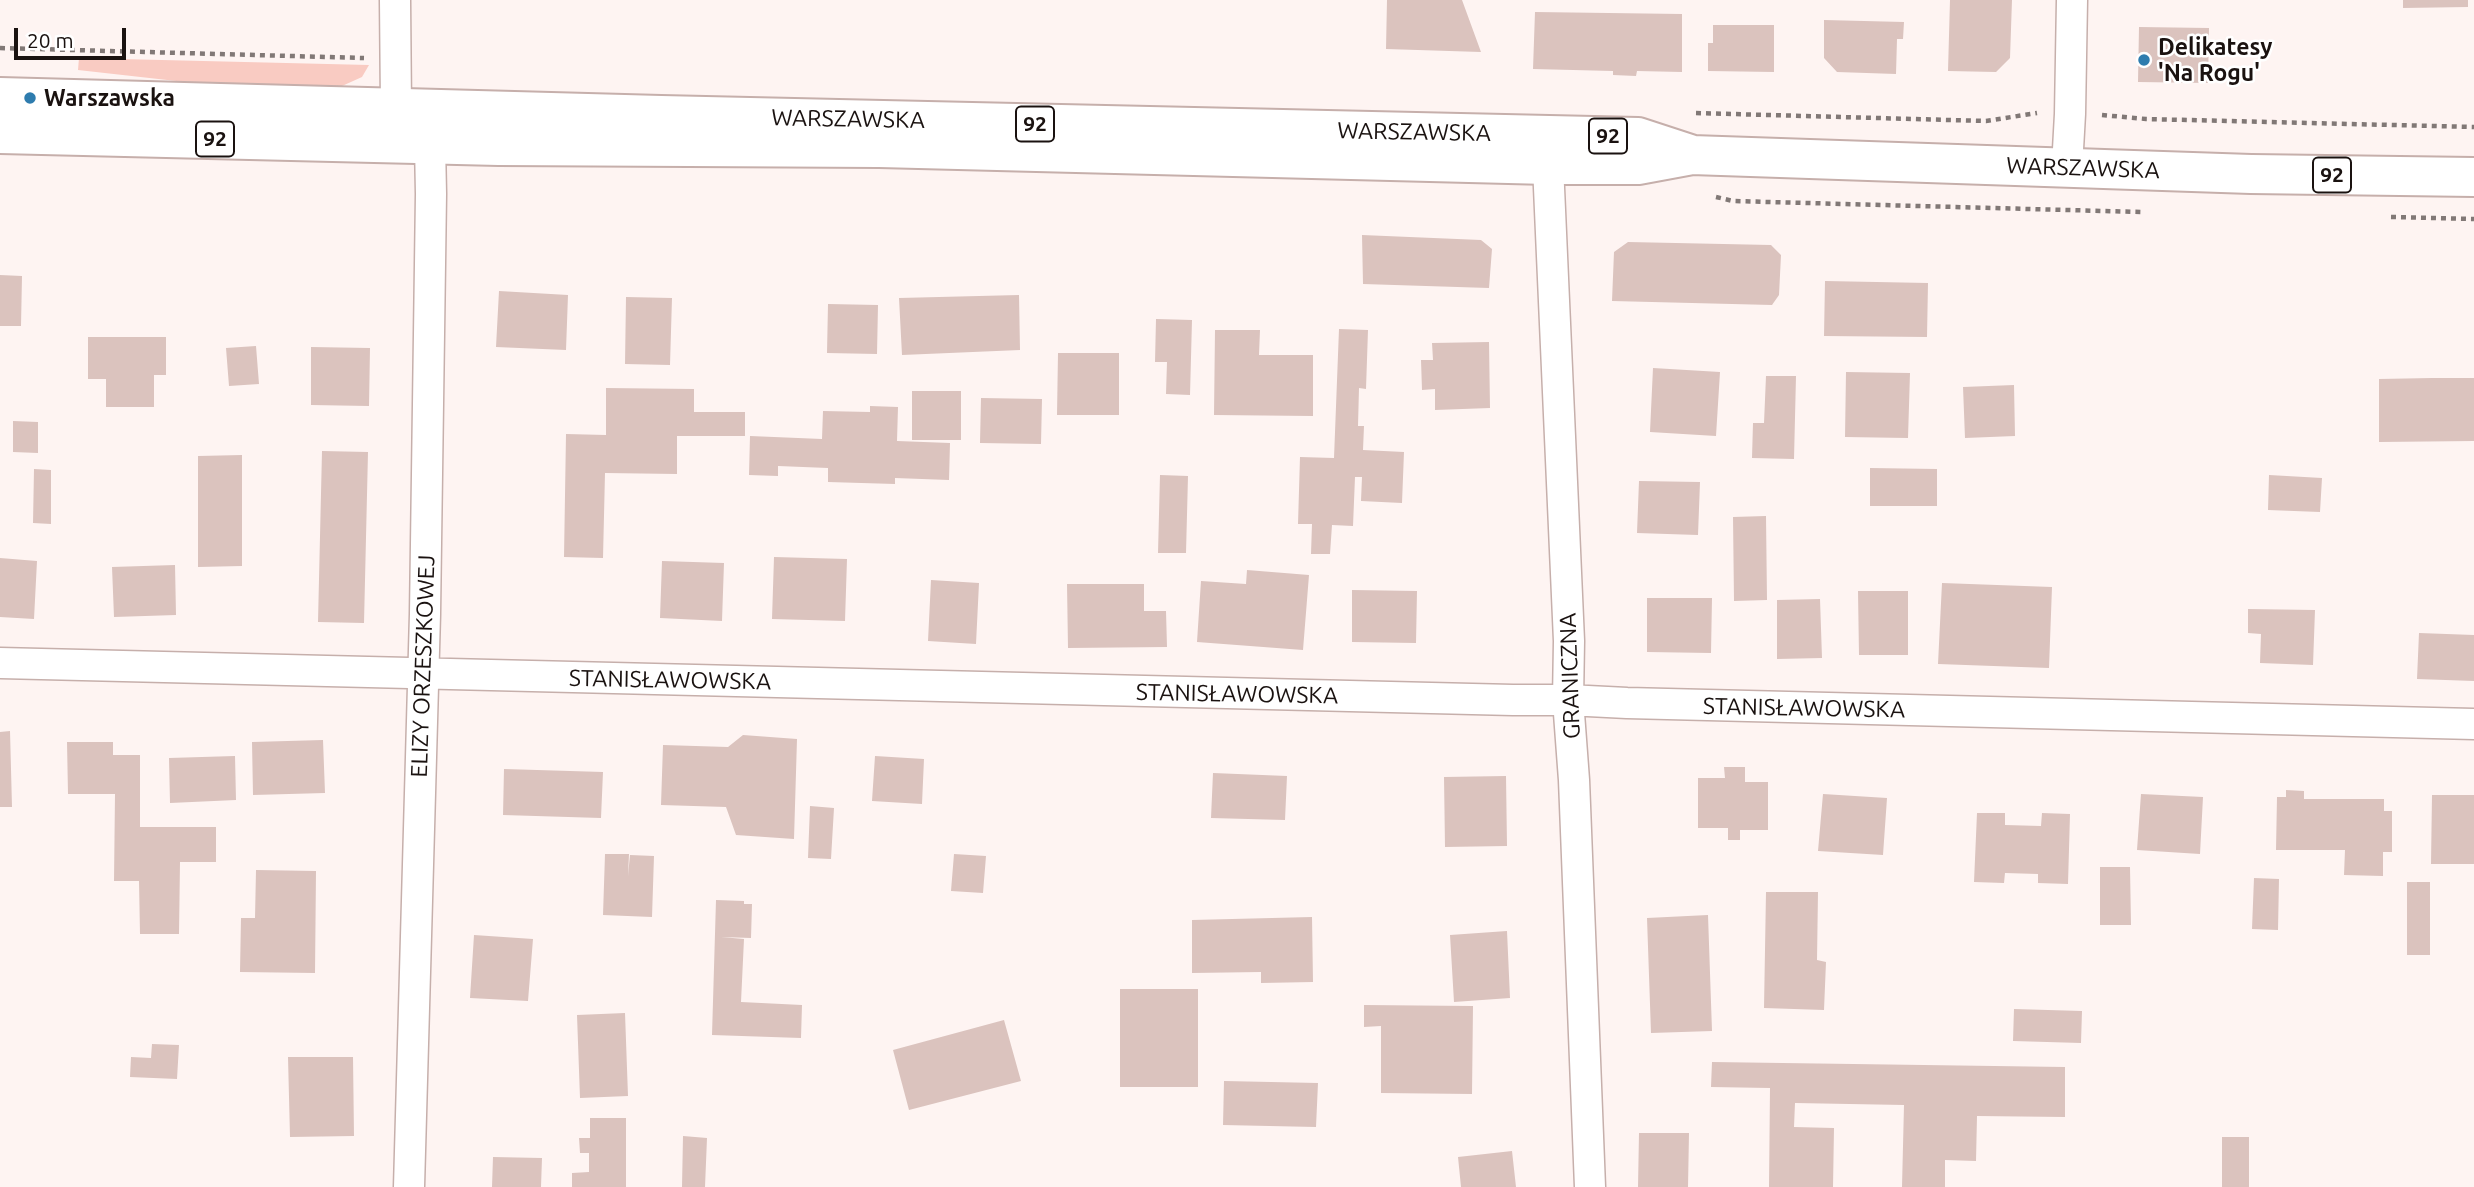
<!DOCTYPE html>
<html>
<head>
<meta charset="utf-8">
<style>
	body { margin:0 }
	#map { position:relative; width:2474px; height:1187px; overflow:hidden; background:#fef4f2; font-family:Ubuntu,sans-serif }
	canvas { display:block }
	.scale { position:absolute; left:14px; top:28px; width:112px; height:32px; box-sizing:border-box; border:4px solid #1a1210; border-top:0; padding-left:9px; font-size:21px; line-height:24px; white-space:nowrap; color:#1a1210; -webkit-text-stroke:5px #fff; paint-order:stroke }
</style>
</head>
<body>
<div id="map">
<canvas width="2474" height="1187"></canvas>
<div class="scale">20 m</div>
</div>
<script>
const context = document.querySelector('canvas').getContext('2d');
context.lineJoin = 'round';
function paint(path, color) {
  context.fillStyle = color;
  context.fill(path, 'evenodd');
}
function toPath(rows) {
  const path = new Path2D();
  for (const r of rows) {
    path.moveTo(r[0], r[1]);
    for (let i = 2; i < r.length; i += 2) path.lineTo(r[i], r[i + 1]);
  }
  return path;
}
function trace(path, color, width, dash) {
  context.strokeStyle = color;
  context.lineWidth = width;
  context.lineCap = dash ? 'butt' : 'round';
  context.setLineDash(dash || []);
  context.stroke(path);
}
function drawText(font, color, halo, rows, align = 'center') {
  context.font = font + ' Ubuntu,sans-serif';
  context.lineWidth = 5;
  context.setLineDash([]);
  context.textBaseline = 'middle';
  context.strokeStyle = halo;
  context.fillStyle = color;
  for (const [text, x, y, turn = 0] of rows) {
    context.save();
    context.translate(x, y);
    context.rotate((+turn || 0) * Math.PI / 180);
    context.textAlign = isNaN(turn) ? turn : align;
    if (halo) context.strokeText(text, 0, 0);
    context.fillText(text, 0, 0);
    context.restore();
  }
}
paint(toPath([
	[79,58,369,65,362,77,342,86,203,84,78,70]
]), '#f9cbc2');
paint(toPath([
	[1387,0,1462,0,1481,52,1386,49],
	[1950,0,2012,0,2010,58,1996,72,1948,71],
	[2403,0,2468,0,2468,7,2403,8],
	[1535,12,1682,14,1682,72,1637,71,1636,76,1613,75,1613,71,1533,69],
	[1824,20,1904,22,1903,39,1897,39,1896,74,1837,72,1824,58],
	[1713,25,1774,25,1774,72,1708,71,1708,43,1713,43],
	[2139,27,2209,28,2208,83,2138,82],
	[1362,235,1481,240,1492,249,1489,288,1363,284],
	[1628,242,1771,245,1781,255,1779,295,1772,305,1612,301,1614,252],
	[0,275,22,276,21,326,0,326],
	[1825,281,1928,283,1927,337,1824,336],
	[499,291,568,295,566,350,496,347],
	[1019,295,1020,350,902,355,899,298],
	[626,297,672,298,670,365,625,364],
	[828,304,878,305,877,354,827,353],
	[1156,319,1192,320,1190,395,1166,394,1167,362,1155,362],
	[1339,329,1368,330,1366,389,1359,388,1358,426,1364,426,1363,450,1404,452,1402,503,1361,501,1362,477,1355,477,1353,526,1332,525,1330,554,1311,554,1312,524,1298,524,1300,457,1334,458],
	[1215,330,1260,330,1259,355,1313,355,1313,416,1214,415],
	[88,337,166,337,166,375,154,375,154,407,106,407,106,379,88,379],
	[1489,342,1490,408,1435,410,1435,389,1422,390,1421,360,1433,360,1432,343],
	[256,346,259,384,229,386,226,348],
	[311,347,370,348,369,406,311,405],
	[1058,353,1119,353,1119,415,1057,415],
	[1653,368,1720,372,1716,436,1650,432],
	[1846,372,1910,373,1908,438,1845,437],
	[1766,376,1796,376,1794,459,1752,458,1753,423,1764,423],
	[2432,378,2474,378,2474,441,2379,442,2379,379],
	[2014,385,2015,436,1965,438,1963,387],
	[606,388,694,389,694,412,745,412,745,436,677,436,677,474,605,473,603,558,564,557,566,434,606,435],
	[912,391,961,391,961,440,912,440],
	[981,398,1042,399,1041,444,980,443],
	[870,406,898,407,897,441,950,443,949,480,895,478,895,484,828,482,828,468,778,466,778,476,749,475,750,436,822,439,823,411,870,412],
	[13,421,38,422,38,453,13,452],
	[322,451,368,452,364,623,318,622],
	[242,455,242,566,198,567,198,456],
	[1870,468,1937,469,1937,506,1870,506],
	[34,469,51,470,51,524,33,523],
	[1160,475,1188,476,1186,553,1158,553],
	[2269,475,2322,478,2320,512,2268,510],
	[1639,481,1700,482,1698,535,1637,533],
	[1766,516,1767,600,1734,601,1733,517],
	[774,557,847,559,845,621,772,619],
	[0,558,37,561,34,619,0,617],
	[662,561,724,563,722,621,660,618],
	[175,565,176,615,114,617,112,567],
	[1247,570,1309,575,1303,650,1197,642,1201,581,1246,584],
	[931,580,979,583,976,644,928,641],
	[1942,583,2052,587,2049,668,1938,664],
	[1067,584,1144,584,1144,611,1166,611,1167,647,1068,648],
	[1352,590,1417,591,1416,643,1352,642],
	[1858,591,1908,591,1908,655,1859,655],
	[1647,598,1712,598,1711,653,1647,652],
	[1820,599,1822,658,1777,659,1777,600],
	[2248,609,2315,610,2313,665,2260,663,2261,634,2248,633],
	[2419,633,2474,635,2474,681,2417,679],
	[10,731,12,807,0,807,0,732],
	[743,735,797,739,794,839,736,835,726,807,661,805,663,745,728,747],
	[323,740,325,793,253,795,252,742],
	[67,742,113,742,113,755,140,755,140,827,216,827,216,862,180,862,179,934,140,934,139,881,114,881,115,794,68,794],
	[235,756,236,800,170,803,169,758],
	[875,756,924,759,922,804,872,801],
	[1724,767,1745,767,1745,782,1768,782,1768,830,1740,830,1740,840,1728,840,1728,828,1698,828,1698,778,1725,778],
	[504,769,603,772,601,818,503,815],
	[1213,773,1287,776,1285,820,1211,818],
	[1506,776,1507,846,1445,847,1444,777],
	[2286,790,2304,791,2304,799,2384,799,2384,811,2392,811,2392,852,2383,852,2383,876,2344,875,2345,850,2276,850,2277,797,2286,797],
	[1823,794,1887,798,1883,855,1818,851],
	[2141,794,2203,797,2200,854,2137,850],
	[2432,795,2474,795,2474,864,2431,864],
	[810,806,834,808,831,859,808,858],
	[1977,813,2005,813,2005,825,2041,826,2042,813,2070,814,2068,884,2038,883,2038,874,2005,873,2004,883,1974,882],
	[605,854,629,854,628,876,630,855,654,856,652,917,603,915],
	[954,854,986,856,983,893,951,891],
	[2100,867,2130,867,2131,925,2100,925],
	[256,870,316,871,315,973,240,972,241,918,255,918],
	[2254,878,2279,879,2278,930,2252,929],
	[2407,882,2430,882,2430,955,2407,955],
	[1766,892,1818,892,1817,960,1826,962,1824,1010,1764,1008],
	[716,900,744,901,744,904,752,904,751,938,721,937,744,939,741,1002,802,1005,801,1038,712,1035],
	[1708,915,1712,1031,1651,1033,1647,918],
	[1312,917,1313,982,1261,983,1261,972,1192,973,1192,920],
	[1507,931,1510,998,1454,1002,1450,935],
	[474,935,533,939,528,1001,470,998],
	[1120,989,1198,989,1198,1087,1120,1087],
	[1364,1005,1473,1006,1472,1094,1381,1093,1381,1026,1364,1027],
	[2014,1009,2082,1011,2081,1043,2013,1041],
	[625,1013,628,1096,580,1098,577,1015],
	[1004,1020,1021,1081,909,1110,893,1050],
	[152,1044,179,1045,177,1079,130,1077,131,1057,151,1058],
	[288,1057,353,1057,354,1136,290,1137],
	[1712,1062,2065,1067,2065,1117,1977,1116,1976,1161,1945,1160,1945,1187,1902,1187,1904,1105,1795,1103,1794,1127,1834,1128,1833,1187,1769,1187,1770,1088,1711,1087],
	[1224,1081,1318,1083,1316,1127,1223,1125],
	[590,1118,626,1118,626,1187,572,1187,572,1173,589,1172,589,1153,580,1153,579,1138,590,1138],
	[1639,1133,1689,1133,1688,1187,1638,1187],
	[683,1136,707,1138,705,1187,682,1187],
	[2222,1137,2249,1137,2249,1187,2222,1187],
	[1512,1151,1516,1187,1461,1187,1458,1157],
	[493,1157,542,1158,541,1187,492,1187]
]), '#dbc3be');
const street = toPath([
	[395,0,396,107],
	[1548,165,1569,641,1568,700,1574,780,1590,1187],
	[2067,167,2070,114,2072,0],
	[0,663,1513,700,1568,700,1627,703,2474,724],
	[409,1187,425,614,431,194,430,144]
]);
const primary = toPath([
	[0,97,661,115,1638,137,1690,154],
	[0,134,499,146,879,148,1548,165,1638,165,1692,155,2251,174,2474,177]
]);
trace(street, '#c6afab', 33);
trace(primary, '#c6afab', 42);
trace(toPath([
	[0,48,364,58],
	[1696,113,1986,121,2037,113],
	[2102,115,2146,119,2474,127],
	[1716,197,1733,201,2141,212],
	[2391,217,2474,219]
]), '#817876', 4.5, [5, 5]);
trace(street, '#fff', 30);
trace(primary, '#fff', 38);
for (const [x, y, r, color] of [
	[2144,60,7,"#2e7cae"],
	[30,98,7,"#2e7cae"]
]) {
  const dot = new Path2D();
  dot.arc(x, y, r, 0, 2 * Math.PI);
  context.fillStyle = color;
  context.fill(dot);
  trace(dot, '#fff', 2.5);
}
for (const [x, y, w] of [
	[1035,124,38],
	[1608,136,38],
	[215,139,38],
	[2332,175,38]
]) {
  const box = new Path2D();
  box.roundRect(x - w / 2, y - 17.5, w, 35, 5);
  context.fillStyle = '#fff';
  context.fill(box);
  trace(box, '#1a1210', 2);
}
drawText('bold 21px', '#1a1210', null, [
	["92",1035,124],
	["92",1608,136],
	["92",215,139],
	["92",2332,175]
]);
drawText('bold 23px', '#1a1210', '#fff', [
	["Delikatesy",2158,47],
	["'Na Rogu'",2158,73],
	["Warszawska",44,98]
], 'left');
drawText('23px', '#1a1210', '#fff', [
	["WARSZAWSKA",848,119,1],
	["WARSZAWSKA",1414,132,1],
	["WARSZAWSKA",2083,168,2],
	["ELIZY ORZESZKOWEJ",423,666,-88],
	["GRANICZNA",1570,676,-92],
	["STANISŁAWOWSKA",670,680,1],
	["STANISŁAWOWSKA",1237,694,1],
	["STANISŁAWOWSKA",1804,708,1]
]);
</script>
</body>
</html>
